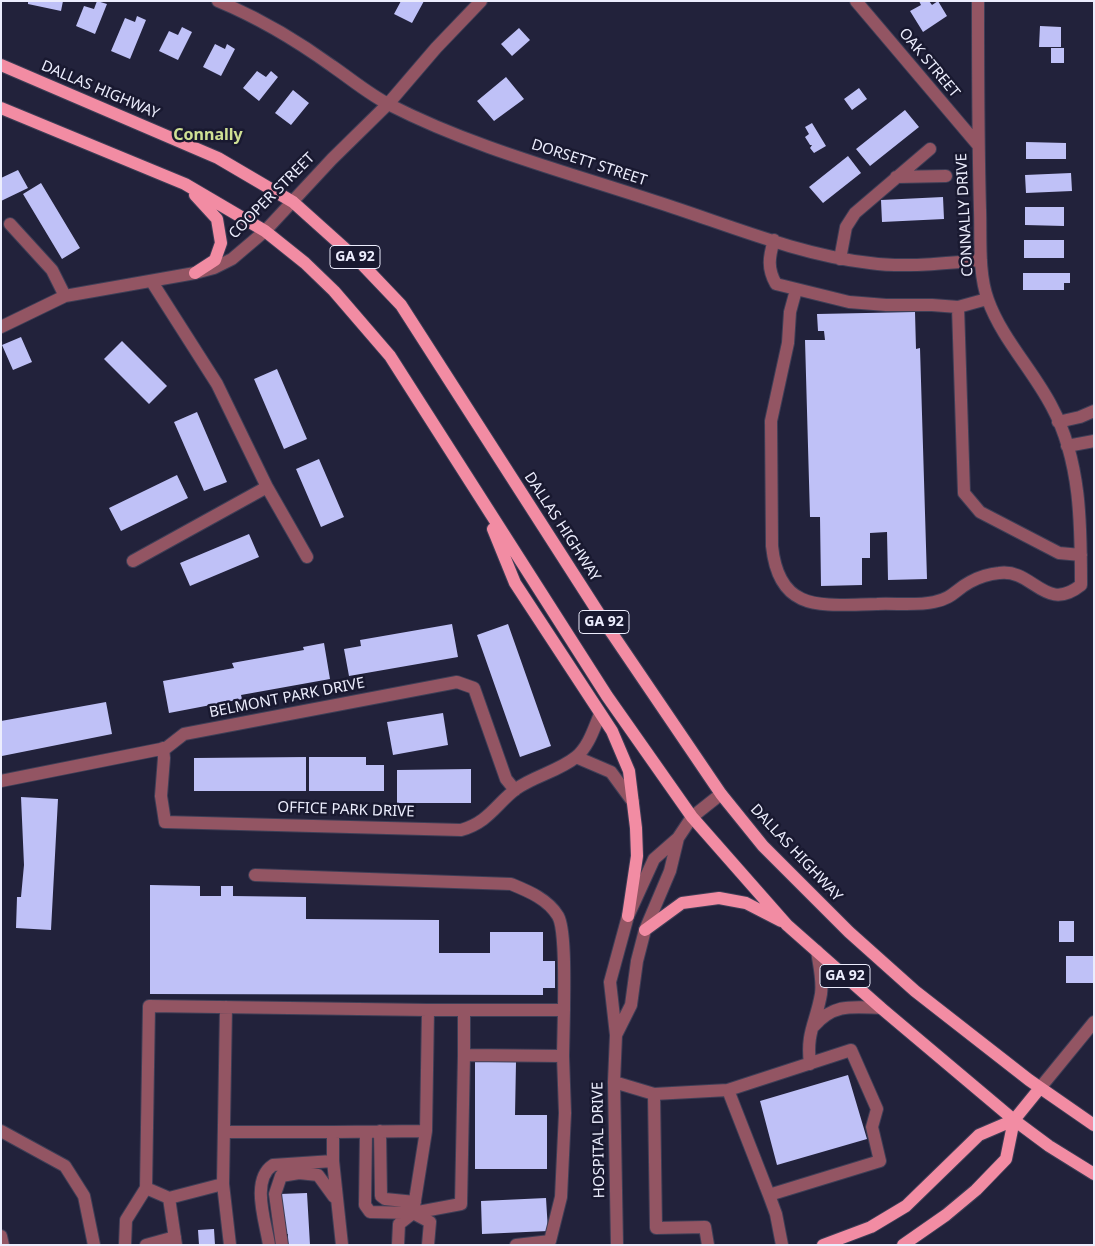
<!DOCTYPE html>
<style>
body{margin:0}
#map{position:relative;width:1095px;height:1246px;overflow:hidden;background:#22223b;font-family:"Noto Sans",sans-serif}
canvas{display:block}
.frame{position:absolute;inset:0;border:2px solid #ecedfd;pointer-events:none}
</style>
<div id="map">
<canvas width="1095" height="1246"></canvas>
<div class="frame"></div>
</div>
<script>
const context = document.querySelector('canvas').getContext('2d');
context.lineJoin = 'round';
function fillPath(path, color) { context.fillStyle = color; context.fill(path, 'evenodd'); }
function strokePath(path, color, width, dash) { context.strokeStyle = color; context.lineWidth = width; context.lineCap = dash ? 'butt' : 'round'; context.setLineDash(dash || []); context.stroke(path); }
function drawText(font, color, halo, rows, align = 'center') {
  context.font = font + ' "Noto Sans",sans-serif'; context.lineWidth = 5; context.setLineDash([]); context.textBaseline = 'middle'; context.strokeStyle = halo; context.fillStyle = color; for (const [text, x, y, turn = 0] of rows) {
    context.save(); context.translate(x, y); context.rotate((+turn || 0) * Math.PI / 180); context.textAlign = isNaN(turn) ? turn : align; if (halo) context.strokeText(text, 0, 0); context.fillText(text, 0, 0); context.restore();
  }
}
fillPath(new Path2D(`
 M 28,1 L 63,1 L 61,11 L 28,4 Z
 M 97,1 L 107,4 L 95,34 L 76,26 L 84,6 L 94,9 Z
 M 401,1 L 424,1 L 412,23 L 394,14 Z
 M 919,1 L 929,1 L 932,5 L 938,1 L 947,16 L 923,32 L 910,11 L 921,5 Z
 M 137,16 L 146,20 L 130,59 L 111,51 L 125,18 L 135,22 Z
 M 1040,26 L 1061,27 L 1061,47 L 1039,47 Z
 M 182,27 L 192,32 L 178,60 L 159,51 L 169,31 L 178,35 Z
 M 519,28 L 530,40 L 512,56 L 501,44 Z
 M 215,44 L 225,49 L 227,44 L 235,49 L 221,76 L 203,67 Z
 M 1051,48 L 1064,48 L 1064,63 L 1051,63 Z
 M 257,71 L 266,77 L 271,71 L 278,77 L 259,101 L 243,88 Z
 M 506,77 L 524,99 L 494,121 L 477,101 Z
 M 859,88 L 867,99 L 852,110 L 844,99 Z
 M 293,90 L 309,103 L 291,125 L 275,113 Z
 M 905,110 L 919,127 L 870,166 L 856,149 Z
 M 812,123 L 826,146 L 814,153 L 810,148 L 812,145 L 810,145 L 805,137 L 809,134 L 805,127 Z
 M 1026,142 L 1066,143 L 1066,159 L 1026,159 Z
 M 848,156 L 861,173 L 823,203 L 809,187 Z
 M 18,170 L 28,188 L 1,201 L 1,178 Z
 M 1071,173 L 1072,191 L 1026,193 L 1025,175 Z
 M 41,183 L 80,248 L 62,259 L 23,194 Z
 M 943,197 L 944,219 L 882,222 L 881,200 Z
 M 1025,207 L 1064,207 L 1064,226 L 1025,225 Z
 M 1024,240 L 1064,240 L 1064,258 L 1024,258 Z
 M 1023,273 L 1070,273 L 1070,283 L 1064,283 L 1064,290 L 1023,290 Z
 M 915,312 L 916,349 L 920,348 L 927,579 L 888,580 L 887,532 L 870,533 L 870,558 L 862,558 L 862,585 L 821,586 L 820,517 L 810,517 L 805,340 L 825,340 L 824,331 L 818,331 L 817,314 Z
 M 21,337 L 32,362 L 13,370 L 2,345 Z
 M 122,341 L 167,386 L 149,404 L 104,359 Z
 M 277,369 L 307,439 L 284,449 L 254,379 Z
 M 197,412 L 227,482 L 204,491 L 174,422 Z
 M 319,459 L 344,517 L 321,527 L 296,469 Z
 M 177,475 L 188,498 L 121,531 L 109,508 Z
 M 249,534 L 259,557 L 190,586 L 180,563 Z
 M 452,624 L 458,657 L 349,676 L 344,649 L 361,646 L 360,640 Z
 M 508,624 L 551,746 L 520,757 L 477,635 Z
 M 324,643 L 330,679 L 241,695 L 242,699 L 169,713 L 163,681 L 234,668 L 232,663 L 304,650 L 303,647 Z
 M 106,702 L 112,734 L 2,756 L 1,721 Z
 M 443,713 L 448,745 L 393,755 L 387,722 Z
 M 306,757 L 306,791 L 194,791 L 194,758 Z
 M 309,757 L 366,757 L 366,765 L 384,765 L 384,791 L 309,791 Z
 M 471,769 L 471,803 L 397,803 L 397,770 Z
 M 21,797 L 58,799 L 51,930 L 16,928 L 17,897 L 21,897 L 24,865 Z
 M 150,885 L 200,886 L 200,896 L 221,896 L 221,886 L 233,886 L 233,896 L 306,897 L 306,919 L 439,920 L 439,953 L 490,953 L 490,932 L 543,932 L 543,961 L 555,961 L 555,988 L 543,988 L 543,995 L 150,994 Z
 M 1059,921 L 1074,921 L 1074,942 L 1059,942 Z
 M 1066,956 L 1094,956 L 1094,983 L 1066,983 Z
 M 475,1061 L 516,1062 L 515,1115 L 547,1115 L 547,1169 L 475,1169 Z
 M 848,1075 L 867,1139 L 777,1165 L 760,1101 Z
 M 307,1193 L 310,1245 L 288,1245 L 288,1234 L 283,1234 L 280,1194 Z
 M 546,1198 L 548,1231 L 482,1234 L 481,1201 Z
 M 214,1229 L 215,1245 L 199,1245 L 198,1230 Z`), '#bfc1f7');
const minor = new Path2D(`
 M 218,1 C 259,18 296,40 332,66 C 351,79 370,95 390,105 C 474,148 567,172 657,202 C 726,224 798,255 870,263 C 906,268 945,263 981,260
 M 856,1 L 978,145
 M 896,177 L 946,176
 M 10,224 L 52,270 L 65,296
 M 774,240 C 769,257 767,268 776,284 L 849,302 L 886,305 L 932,305 L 958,307 L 987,299
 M 840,259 L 846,227 L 855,213 L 930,149
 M 152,282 L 217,384 L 267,487 L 307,557
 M 796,290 L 790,312 L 788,343 L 771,421 L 772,546 C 779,614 823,605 877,604 C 895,603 916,606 934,602 C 953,598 955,590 970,582 C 979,577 988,574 999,573 C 1033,568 1045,614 1081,585 C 1081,525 1081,461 1052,407 C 1033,370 1002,339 988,300 C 978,273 981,238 980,210 C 978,140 978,71 978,1
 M 958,307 L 964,493 L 980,512 L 1059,553 L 1081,555
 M 1,327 L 65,296 L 195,273 L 214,268 L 232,259 L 265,231 L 332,159 L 388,104 L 436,48 L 481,1
 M 1058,422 L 1080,417 L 1094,411
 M 1067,446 L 1094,441
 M 133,561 L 267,487
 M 163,748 L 164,758 L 161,796 L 165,822 L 461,830 C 489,822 496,804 516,789 C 534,776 559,771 576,757 C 589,746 594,728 600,714
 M 576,757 L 611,772 L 633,802
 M 1,781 L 166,748 L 184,734 L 457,682 L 474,688 L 506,779 L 515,790
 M 255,875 L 511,884 C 528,891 548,899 558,916 C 566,930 564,991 564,1010 L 428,1010 L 426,1131 L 413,1213 L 399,1224 L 398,1245
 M 814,1026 C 834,1003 853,1007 881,1008
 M 616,1035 L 631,1005 L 637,961 L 645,930 L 670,871 L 678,838
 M 851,1050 L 877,1109 L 872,1127 L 880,1161 L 769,1195 L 728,1090 Z
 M 464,1055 L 464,1010
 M 810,1064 C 806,1032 816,1023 821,994 C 823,980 819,965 817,951
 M 614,1082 L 654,1094 L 728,1090
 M 1040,1088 L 1094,1022
 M 654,1094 L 656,1228 L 705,1227 L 708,1245
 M 1,1131 L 65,1166 L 84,1196 L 94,1245
 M 380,1131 L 381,1196 L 385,1199 L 415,1202
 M 224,1132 L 333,1132
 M 366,1132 L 365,1205 L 370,1212 L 413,1213 L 461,1204 L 464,1055 L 563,1056 L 564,1010
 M 333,1161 L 333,1132 L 426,1131
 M 223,1184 L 226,1007
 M 146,1188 L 169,1198 L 176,1245
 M 769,1195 L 776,1214 L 782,1245
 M 169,1198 L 223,1184 L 230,1245
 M 413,1213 L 430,1222 L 428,1245
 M 1,1236 L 3,1245
 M 125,1245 L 126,1220 L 146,1188 L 149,1006 L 428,1010
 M 146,1245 L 175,1237
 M 269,1245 C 266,1223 250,1180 273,1165 L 333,1161 L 342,1245
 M 282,1245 L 275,1194 L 281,1176 L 299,1173 L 318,1175 L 334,1197
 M 516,1245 L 550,1241 L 561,1197 L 565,1113 L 563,1056
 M 617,1245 L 614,1082 L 616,1035 L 610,982 L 628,916 L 654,859 L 678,838 L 692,817 L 721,794`);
const major = new Path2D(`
 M 1,65 L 218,158 L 293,202 L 361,263 L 401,305 L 605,623 L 721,794 L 763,846 L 849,932 L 915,991 L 1029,1080 L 1094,1125
 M 1,108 L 185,184 L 265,231 L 305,263 L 334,291 L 390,356 L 607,696 L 692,817 L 787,925 L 881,1008 L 1014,1120 L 1049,1146 L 1094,1174
 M 195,195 L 217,219 L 221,243 L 215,260 L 195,273
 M 493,529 L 515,583 L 612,731 L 629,771 L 636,828 L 637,856 L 628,916
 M 645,930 L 682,903 L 719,898 L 746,903 L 781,921
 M 823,1245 L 871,1227 L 906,1206 L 979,1135 L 1014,1120 L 1040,1088
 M 903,1245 L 946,1215 L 976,1190 L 1006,1159 L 1014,1120`);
strokePath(minor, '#3e3e56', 14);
strokePath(major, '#3e3e56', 14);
strokePath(minor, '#935563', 12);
strokePath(major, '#f28ca3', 12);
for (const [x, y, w] of [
 [355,257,50],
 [604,622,50],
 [845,976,50]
]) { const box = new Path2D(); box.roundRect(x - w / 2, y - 11.5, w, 23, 4); context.fillStyle = '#191930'; context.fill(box); strokePath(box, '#ecedfd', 1); }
drawText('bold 14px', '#ecedfd', null, [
 ["GA 92",355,257],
 ["GA 92",604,622],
 ["GA 92",845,976]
]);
drawText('15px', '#ecedfd', '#191930', [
 ["OAK STREET",929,63,50],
 ["DALLAS HIGHWAY",100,90,23],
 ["DORSETT STREET",589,163,18],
 ["COOPER STREET",272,196,-45],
 ["CONNALLY DRIVE",965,215,-93],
 ["DALLAS HIGHWAY",562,527,57],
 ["BELMONT PARK DRIVE",287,698,-11],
 ["OFFICE PARK DRIVE",346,810,2],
 ["DALLAS HIGHWAY",796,853,47],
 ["HOSPITAL DRIVE",599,1140,-91]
]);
drawText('bold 16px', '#d0e194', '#191930', [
 ["Connally",208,135]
]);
</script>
